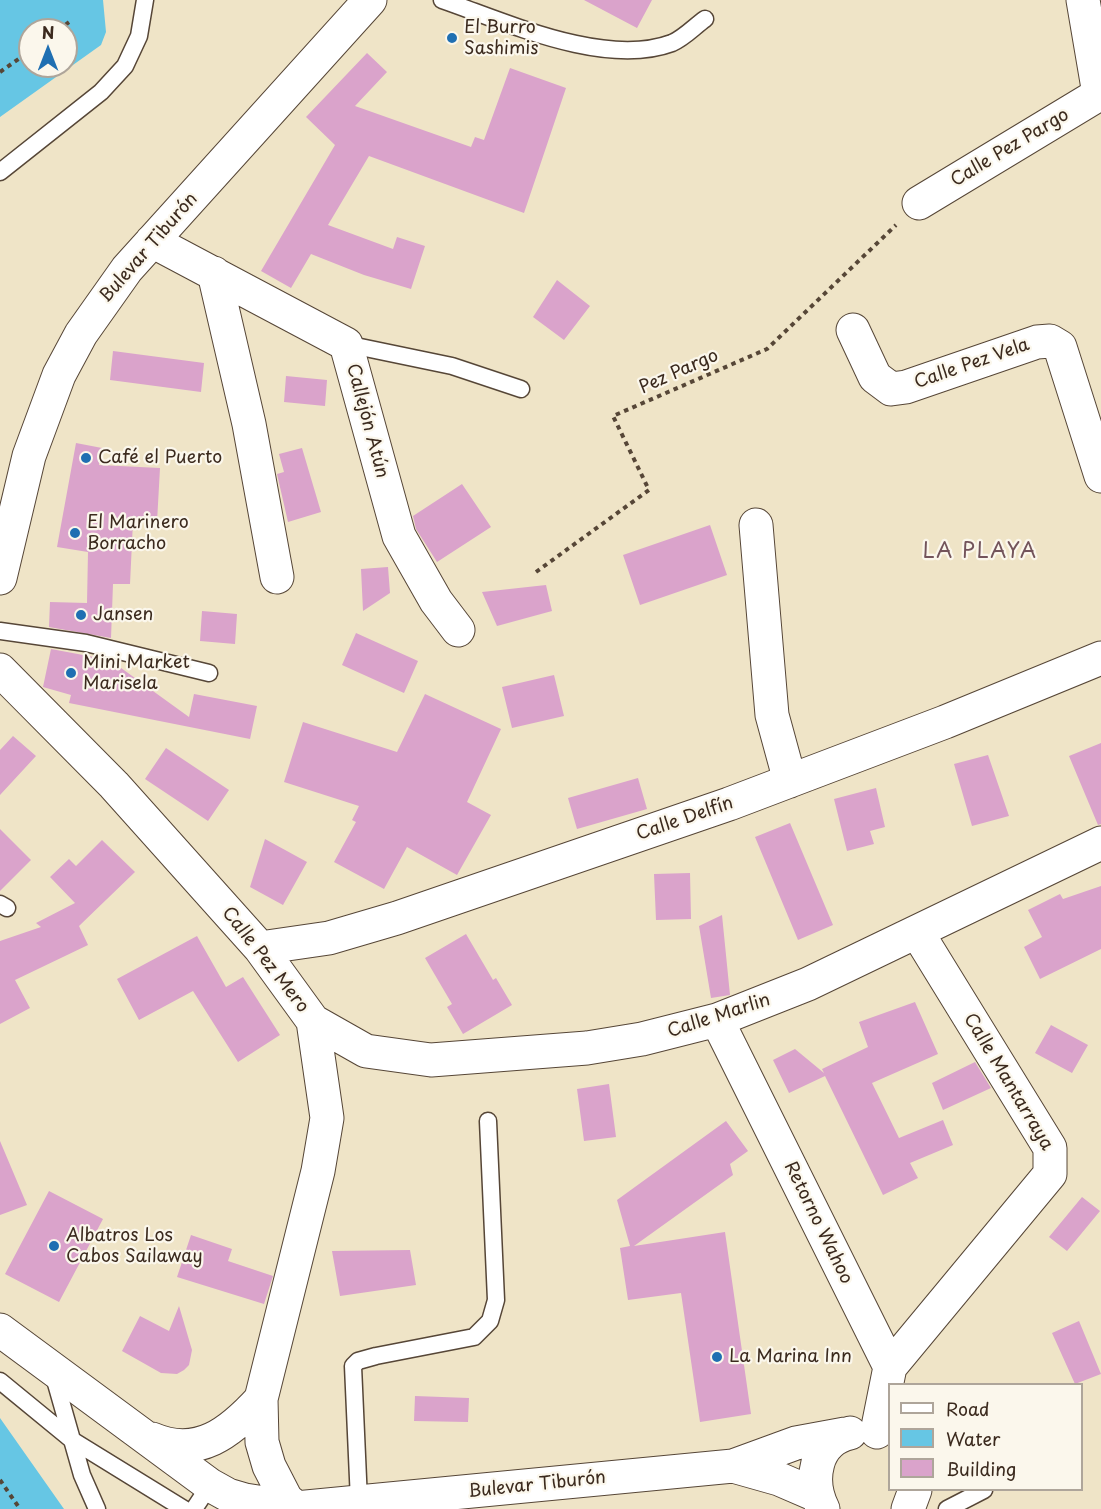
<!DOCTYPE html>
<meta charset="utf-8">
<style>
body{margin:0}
#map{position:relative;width:1101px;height:1509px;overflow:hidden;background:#efe4c7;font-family:"Playpen Sans",sans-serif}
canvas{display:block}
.legend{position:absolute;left:888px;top:1383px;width:195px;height:108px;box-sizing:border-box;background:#fbf7ec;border:2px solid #aea59a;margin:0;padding:8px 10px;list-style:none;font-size:18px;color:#3b2a1e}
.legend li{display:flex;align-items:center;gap:12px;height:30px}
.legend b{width:30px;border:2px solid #aea59a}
.north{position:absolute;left:18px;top:18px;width:60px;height:60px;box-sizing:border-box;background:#fbf7ec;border:2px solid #aea59a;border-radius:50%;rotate:0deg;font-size:16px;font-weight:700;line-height:24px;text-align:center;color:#3b2a1e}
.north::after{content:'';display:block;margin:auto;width:21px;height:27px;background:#1f6fb2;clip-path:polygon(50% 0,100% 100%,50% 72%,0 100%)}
</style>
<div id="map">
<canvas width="1101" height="1509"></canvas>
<ul class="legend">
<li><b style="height:8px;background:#fff"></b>Road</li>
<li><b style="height:16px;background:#66c6e4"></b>Water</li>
<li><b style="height:16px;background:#daa3cb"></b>Building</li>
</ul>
<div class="north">N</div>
</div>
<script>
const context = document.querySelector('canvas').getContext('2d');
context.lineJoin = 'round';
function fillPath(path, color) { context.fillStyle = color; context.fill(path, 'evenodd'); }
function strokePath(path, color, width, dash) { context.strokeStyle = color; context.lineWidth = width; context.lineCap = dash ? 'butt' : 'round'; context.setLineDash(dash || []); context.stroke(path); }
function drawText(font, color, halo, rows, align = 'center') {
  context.font = font + ' "Playpen Sans",sans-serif'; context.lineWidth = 4.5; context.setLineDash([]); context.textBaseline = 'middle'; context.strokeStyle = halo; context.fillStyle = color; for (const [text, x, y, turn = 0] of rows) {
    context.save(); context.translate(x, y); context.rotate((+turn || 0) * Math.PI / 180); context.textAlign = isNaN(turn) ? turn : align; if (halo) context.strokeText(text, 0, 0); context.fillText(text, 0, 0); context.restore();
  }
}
fillPath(new Path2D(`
 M 0,0 L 103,0 L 106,32 L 101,45 L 0,117 ZM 30,30 L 66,30 L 66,66 L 30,66 Z
 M 0,1418 L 64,1509 L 0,1509 Z`), '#66c6e4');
fillPath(new Path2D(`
 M 584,0 L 652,0 L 637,28 Z
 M 367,53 L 387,72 L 355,106 L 471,147 L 475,137 L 484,140 L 510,68 L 566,88 L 524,213 L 369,156 L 328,225 L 393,249 L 397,237 L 425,246 L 411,289 L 364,275 L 311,254 L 291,288 L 261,271 L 335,145 L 306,117 Z
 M 557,280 L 590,306 L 564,340 L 533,317 Z
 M 113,351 L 204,363 L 201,392 L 110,380 Z
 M 286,376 L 327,380 L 325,406 L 284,402 Z
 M 76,443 L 102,448 L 99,465 L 160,468 L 157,522 L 133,521 L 130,584 L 113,584 L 111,638 L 49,627 L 50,602 L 87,603 L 88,552 L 57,547 Z
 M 302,448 L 321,512 L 288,522 L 277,474 L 284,472 L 279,454 Z
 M 462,484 L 491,527 L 437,562 L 416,529 L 413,516 Z
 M 710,525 L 727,575 L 640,605 L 623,555 Z
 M 388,567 L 390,593 L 363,611 L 361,569 Z
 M 546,585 L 552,611 L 497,626 L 482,592 Z
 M 202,611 L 237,614 L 235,644 L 200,641 Z
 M 356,633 L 418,661 L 404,693 L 342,665 Z
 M 51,649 L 110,660 L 189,717 L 194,694 L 257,706 L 250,739 L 69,703 L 71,695 L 43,687 Z
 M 554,675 L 564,716 L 512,728 L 502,687 Z
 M 425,694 L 501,729 L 467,802 L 491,815 L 457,875 L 407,847 L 384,889 L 334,862 L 356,822 L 352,820 L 359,806 L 284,782 L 303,722 L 397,752 Z
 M 13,736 L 36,756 L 0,795 L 0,750 Z
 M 1101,743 L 1101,824 L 1098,825 L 1069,756 Z
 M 166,748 L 229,790 L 208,821 L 145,779 Z
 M 988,755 L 1009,816 L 972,826 L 954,764 Z
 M 638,778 L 647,809 L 577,829 L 568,798 Z
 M 876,788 L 885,827 L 870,831 L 874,844 L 847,851 L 834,799 Z
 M 790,823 L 833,925 L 798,940 L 755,837 Z
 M 0,829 L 31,860 L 0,891 Z
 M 265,839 L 307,862 L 283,905 L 250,887 Z
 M 102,840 L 135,872 L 79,926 L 88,945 L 15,980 L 30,1008 L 0,1024 L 0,941 L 41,927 L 36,923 L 75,903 L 50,877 L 69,859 L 76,866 Z
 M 690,873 L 691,919 L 656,920 L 654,874 Z
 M 1101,886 L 1101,949 L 1040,979 L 1024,947 L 1042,937 L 1028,910 L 1060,894 L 1063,899 Z
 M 722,915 L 730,995 L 711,998 L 699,926 Z
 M 466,934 L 493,980 L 496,978 L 512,1005 L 463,1034 L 447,1007 L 452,1004 L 425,958 Z
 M 197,936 L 226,987 L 243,977 L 280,1035 L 238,1062 L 193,991 L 139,1020 L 117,979 Z
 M 915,1002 L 938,1054 L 872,1083 L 899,1138 L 943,1120 L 953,1145 L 910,1163 L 918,1178 L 883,1195 L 825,1076 L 789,1093 L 773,1060 L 795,1049 L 824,1073 L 822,1069 L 868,1047 L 859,1022 Z
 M 1051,1025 L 1088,1045 L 1072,1073 L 1035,1053 Z
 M 975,1062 L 991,1088 L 943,1110 L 932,1083 Z
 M 609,1084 L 616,1137 L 584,1141 L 577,1089 Z
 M 726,1121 L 748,1151 L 730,1164 L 733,1175 L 634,1246 L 725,1232 L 751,1414 L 700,1422 L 681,1293 L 628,1300 L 620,1248 L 630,1246 L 617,1200 Z
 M 0,1141 L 27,1205 L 0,1215 Z
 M 49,1191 L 103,1219 L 59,1302 L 5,1274 Z
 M 1082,1197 L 1100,1211 L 1067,1251 L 1049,1237 Z
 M 191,1235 L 232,1249 L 228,1261 L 273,1276 L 264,1304 L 177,1277 Z
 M 410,1250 L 416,1285 L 340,1296 L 332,1251 Z
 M 179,1306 L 192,1350 L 189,1365 L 184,1370 L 177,1374 L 161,1373 L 122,1351 L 140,1316 L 169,1331 Z
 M 1079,1321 L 1101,1374 L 1075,1384 L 1052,1333 Z
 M 415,1396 L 469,1398 L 468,1422 L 414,1421 Z`), '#daa3cb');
const service = new Path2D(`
 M 442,0 C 506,22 605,68 672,43 C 684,38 695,26 705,19
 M 0,172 L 101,92 L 125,66 L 139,36 L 145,0
 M 346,344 L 452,366 L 521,389
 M 0,631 L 86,643 L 209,673
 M 0,904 L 7,908
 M 53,1373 L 82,1475 L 97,1509
 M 0,1381 L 72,1440 L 184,1509
 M 359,1501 L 353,1366 L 358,1361 L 376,1356 L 474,1337 L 490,1321 L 496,1300 L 488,1121
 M 194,1509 L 210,1485
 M 947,1509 L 984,1490`);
const minor = new Path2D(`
 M 1083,0 L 1099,94
 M 919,203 L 1101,93
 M 152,241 L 346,344 L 399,536 L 436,601 L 458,630
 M 214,273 L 249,424 L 277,577
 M 853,330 L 875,377 L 891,389 L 906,387 L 1037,342 L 1050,341 L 1060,347 L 1101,476
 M 756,525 L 772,715 L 790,781
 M 0,578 L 29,456 L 59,375 L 81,334 L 127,269 L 370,0
 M 0,670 L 114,785 L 260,948 L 313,1021 L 327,1118 L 318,1171 L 261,1399 L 262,1442 L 269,1466 L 286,1499 L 296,1508
 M 260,948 L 329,938 L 397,918 L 729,804 L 945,722 L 1101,658
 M 717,1020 L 890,1367 L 877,1432
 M 313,1021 L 366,1051 L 431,1060 L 587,1048 L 642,1039 L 717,1020 L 808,984 L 1101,843
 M 0,1330 L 210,1485 L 228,1495 L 245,1500 L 296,1508 L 733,1466 L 796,1443 L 845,1434
 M 890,1367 L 1050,1174 L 1050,1148 L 917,932
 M 152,1439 C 198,1459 231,1432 261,1399
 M 733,1466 L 779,1479 L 816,1495
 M 823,1509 C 809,1481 814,1441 850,1433
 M 908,1509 L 915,1490`);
strokePath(service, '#564637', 19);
strokePath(minor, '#564637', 35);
strokePath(new Path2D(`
 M 58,30 L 72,20
 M 0,72 L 30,51
 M 536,572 L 649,490 L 613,416 L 767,349 L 896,225
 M 0,1480 L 20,1509`), '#564637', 4, [4.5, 4.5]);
strokePath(service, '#fff', 16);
strokePath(minor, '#fff', 33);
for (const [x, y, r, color] of [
 [452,38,6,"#1f6fb2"],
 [86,458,6,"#1f6fb2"],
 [75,533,6,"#1f6fb2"],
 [81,615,6,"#1f6fb2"],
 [71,673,6,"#1f6fb2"],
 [54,1246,6,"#1f6fb2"],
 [717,1357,6,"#1f6fb2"]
]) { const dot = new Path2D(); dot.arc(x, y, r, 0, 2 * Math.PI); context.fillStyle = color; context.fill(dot); strokePath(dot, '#fbf7ec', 2); }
drawText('18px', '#3b2a1e', '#fbf7ec', [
 ["El Burro",464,28],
 ["Sashimis",464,49],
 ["Café el Puerto",98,458],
 ["El Marinero",87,523],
 ["Borracho",87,544],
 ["Jansen",93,615],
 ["Mini Market",83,663],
 ["Marisela",83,684],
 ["Albatros Los",66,1236],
 ["Cabos Sailaway",66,1257],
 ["La Marina Inn",729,1357]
], 'left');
drawText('18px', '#3b2a1e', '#fbf7ec', [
 ["Calle Pez Pargo",1010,148,-31],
 ["Bulevar Tiburón",149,248,-49],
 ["Calle Pez Vela",972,364,-19],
 ["Pez Pargo",679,372,-24],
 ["Callejón Atún",367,421,75],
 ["Calle Delfín",685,819,-19],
 ["Calle Pez Mero",265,960,52],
 ["Calle Marlin",719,1016,-18],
 ["Calle Mantarraya",1008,1082,59],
 ["Retorno Wahoo",818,1223,64],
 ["Bulevar Tiburón",537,1485,-6]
]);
context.letterSpacing = '1.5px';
drawText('21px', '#73545b', '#fbf7ec', [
 ["LA PLAYA",980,552]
]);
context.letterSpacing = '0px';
</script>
